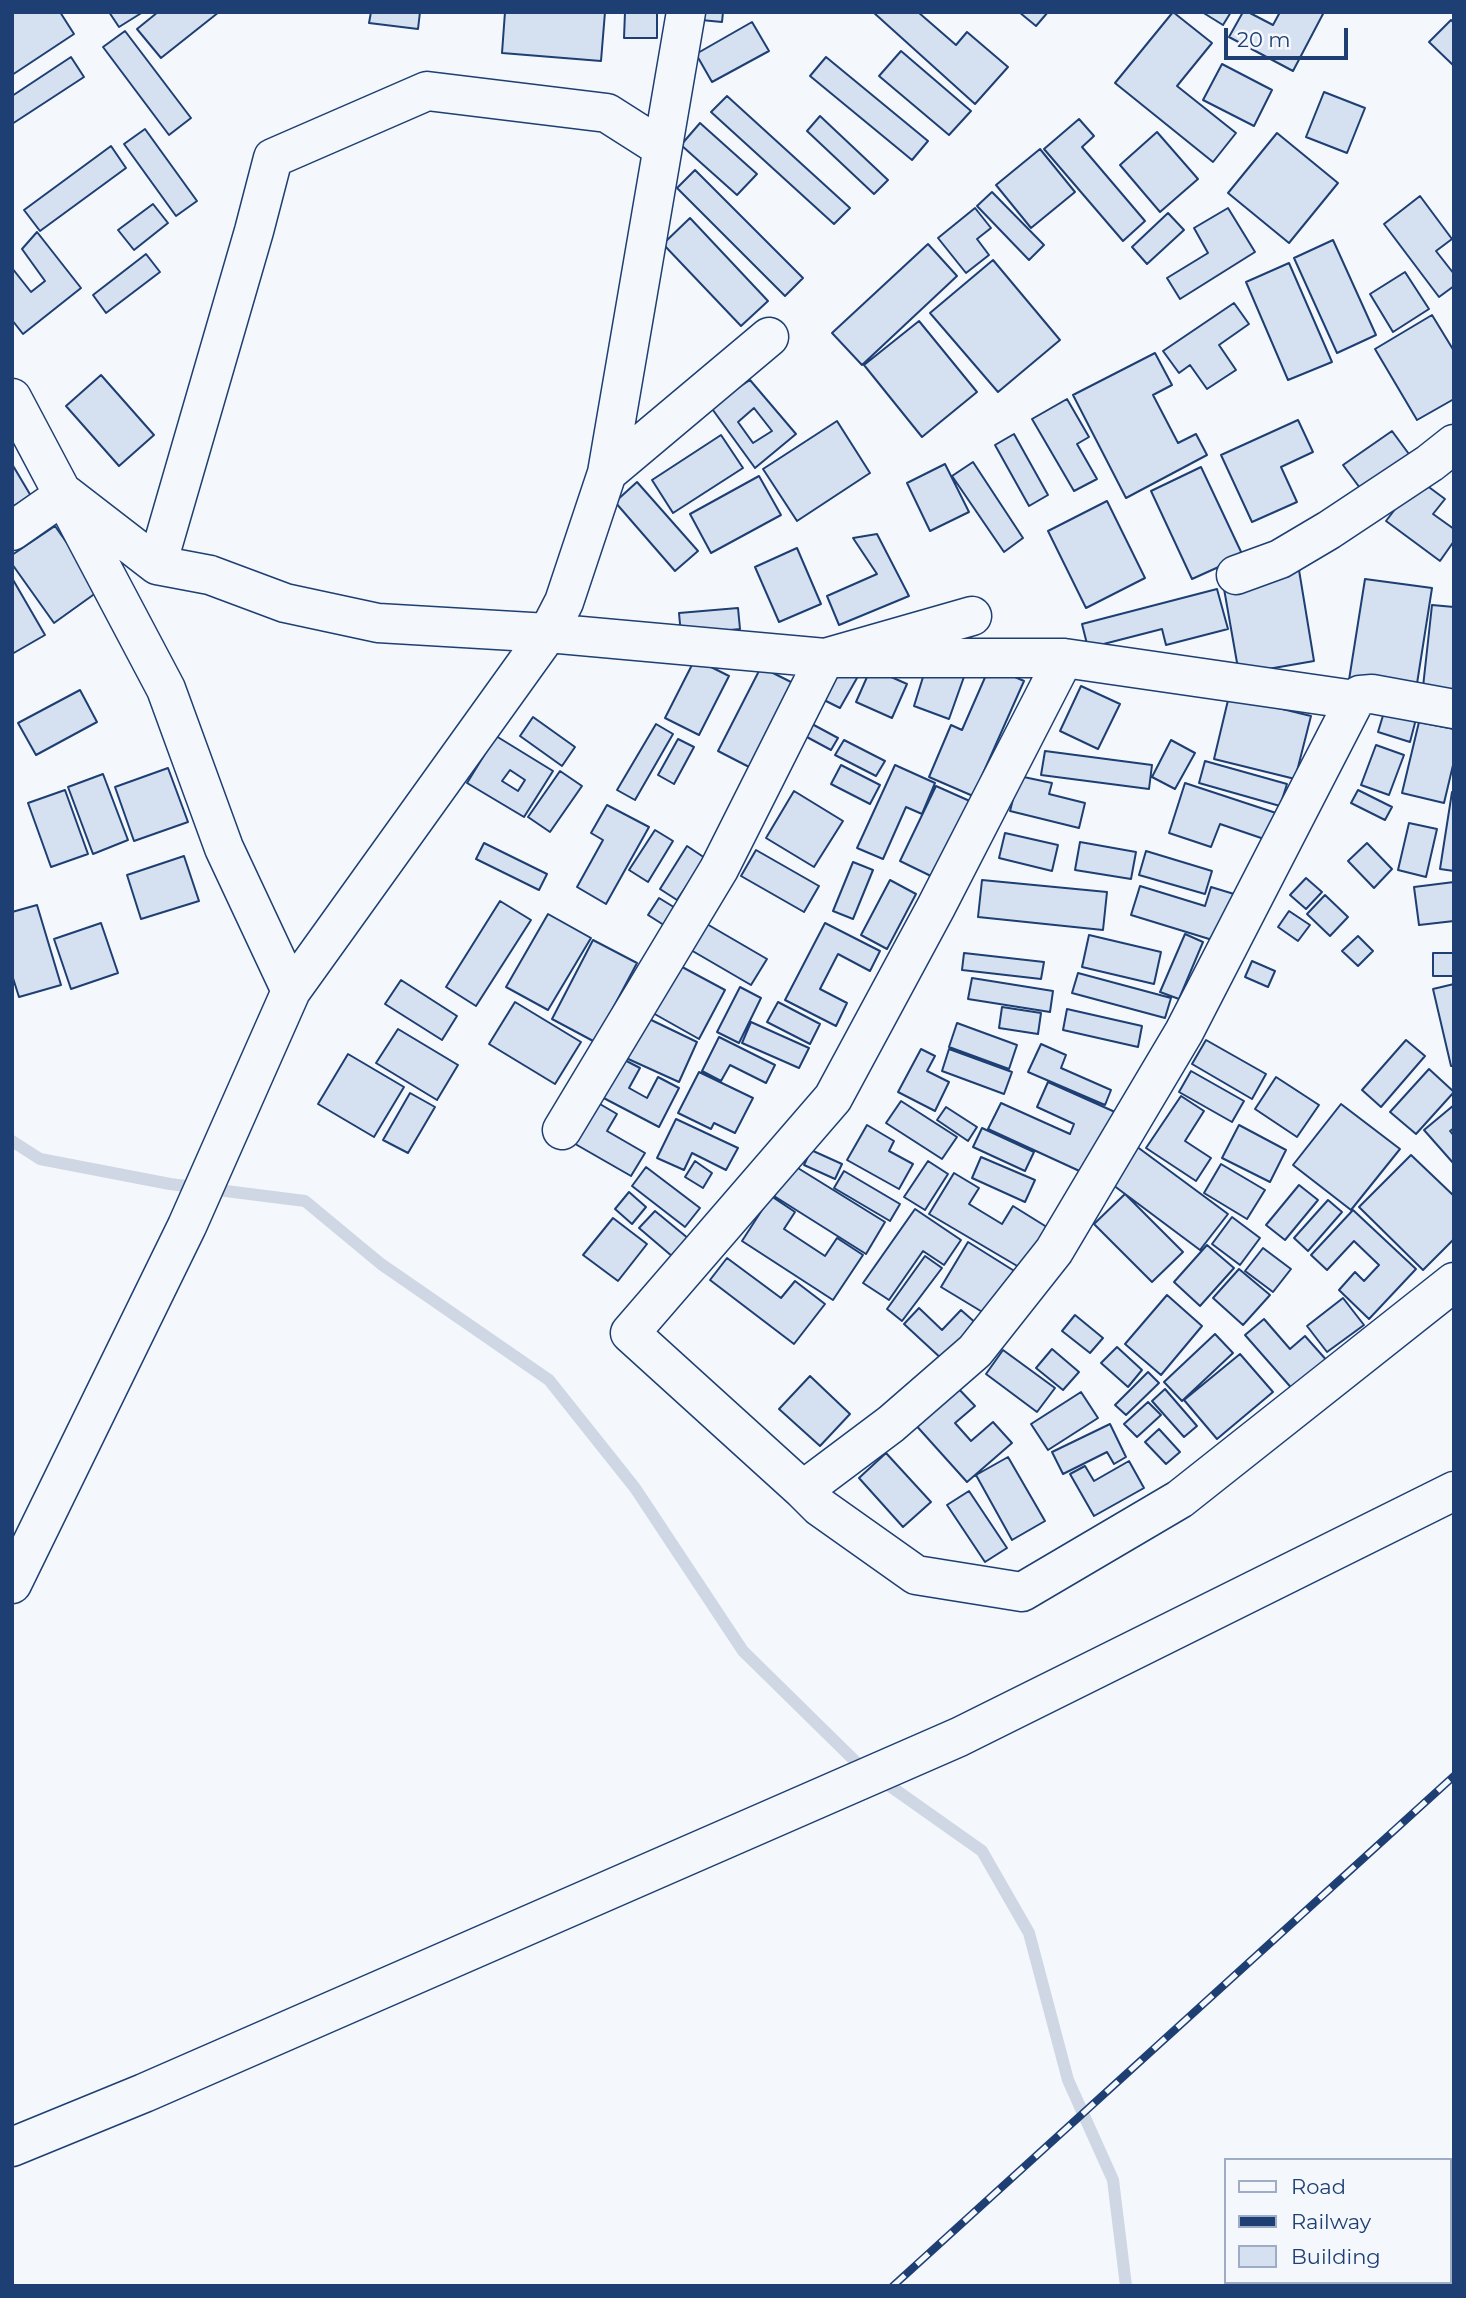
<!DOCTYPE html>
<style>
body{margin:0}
#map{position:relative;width:1466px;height:2298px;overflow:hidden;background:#f4f7fb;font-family:Montserrat,sans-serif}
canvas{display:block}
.frame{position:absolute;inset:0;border:14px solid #1d3f73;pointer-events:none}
.legend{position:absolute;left:1224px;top:2158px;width:228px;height:126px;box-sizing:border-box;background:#f4f7fb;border:2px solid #9eadc5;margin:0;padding:9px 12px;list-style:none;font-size:21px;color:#1d3f73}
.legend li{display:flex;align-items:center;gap:14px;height:35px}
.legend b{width:35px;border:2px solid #9eadc5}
.scale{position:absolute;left:1224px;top:28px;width:124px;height:32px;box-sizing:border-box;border:4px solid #1d3f73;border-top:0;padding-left:9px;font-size:21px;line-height:24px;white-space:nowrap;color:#1d3f73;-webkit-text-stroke:5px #f4f7fb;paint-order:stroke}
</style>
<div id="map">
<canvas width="1466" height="2298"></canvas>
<div class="frame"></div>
<ul class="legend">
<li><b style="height:9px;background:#f4f7fb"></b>Road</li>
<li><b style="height:9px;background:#1d3f73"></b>Railway</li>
<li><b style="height:19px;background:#d5e0f0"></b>Building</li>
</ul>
<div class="scale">20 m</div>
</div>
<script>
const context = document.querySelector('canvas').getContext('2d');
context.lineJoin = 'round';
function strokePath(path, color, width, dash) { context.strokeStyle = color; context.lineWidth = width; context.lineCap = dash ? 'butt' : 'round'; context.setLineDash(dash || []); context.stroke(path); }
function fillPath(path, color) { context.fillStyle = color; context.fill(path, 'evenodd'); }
strokePath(new Path2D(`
 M 12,1141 L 40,1159 L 170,1184 L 305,1201 L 381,1264 L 549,1380 L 635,1488 L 743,1651 L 856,1762 L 982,1851 L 1029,1933 L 1068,2080 L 1113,2180 L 1126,2286`), '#cfd7e4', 12);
const building = new Path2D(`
 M 12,12 L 60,12 L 74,34 L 12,75 Z
 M 109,12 L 143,12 L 119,27 Z
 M 158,12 L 219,12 L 161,58 L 137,29 Z
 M 371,12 L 420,12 L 418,29 L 369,23 Z
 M 505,12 L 605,12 L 601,61 L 502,53 Z
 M 625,12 L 657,12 L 657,38 L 624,38 Z
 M 702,12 L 723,12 L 722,22 L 701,20 Z
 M 873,12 L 918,12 L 956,45 L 967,32 L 1008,67 L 975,104 Z
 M 1019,12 L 1048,12 L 1036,26 Z
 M 1173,12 L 1212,43 L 1177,86 L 1236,133 L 1213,162 L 1115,83 Z
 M 1202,12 L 1231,12 L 1223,25 Z
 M 1243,12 L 1248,12 L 1273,25 L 1280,12 L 1324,12 L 1293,71 L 1229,37 Z
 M 1451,20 L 1454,23 L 1454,66 L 1429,42 Z
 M 752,22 L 769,51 L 712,82 L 696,54 Z
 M 125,31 L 191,118 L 169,135 L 103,47 Z
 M 901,51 L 971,111 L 949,135 L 879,76 Z
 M 71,57 L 84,77 L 12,124 L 12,96 Z
 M 826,57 L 928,141 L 912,160 L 810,76 Z
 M 1222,64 L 1272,90 L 1254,126 L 1203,100 Z
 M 1324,92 L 1365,108 L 1347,153 L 1306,137 Z
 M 727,96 L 850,208 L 834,224 L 711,112 Z
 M 820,116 L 888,180 L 874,194 L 807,131 Z
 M 1079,119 L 1094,136 L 1082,147 L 1145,221 L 1123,241 L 1044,149 Z
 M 700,123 L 757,174 L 737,195 L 681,145 Z
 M 145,129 L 197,201 L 176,216 L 124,144 Z
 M 1157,132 L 1198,179 L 1160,212 L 1120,165 Z
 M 1277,133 L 1338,183 L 1289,243 L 1228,193 Z
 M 111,146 L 126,168 L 40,231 L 24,210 Z
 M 1040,149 L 1075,192 L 1031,228 L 996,185 Z
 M 695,170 L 803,278 L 785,296 L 677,188 Z
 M 992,192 L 1044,245 L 1029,260 L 977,206 Z
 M 1420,196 L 1452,239 L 1436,251 L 1454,274 L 1454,286 L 1439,297 L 1384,224 Z
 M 153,204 L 168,223 L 134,250 L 118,230 Z
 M 975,208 L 991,228 L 977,239 L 989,255 L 966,273 L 938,238 Z
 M 1228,208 L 1255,252 L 1180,299 L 1167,278 L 1208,253 L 1194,228 Z
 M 1168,213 L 1184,230 L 1147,264 L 1132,247 Z
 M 690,218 L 768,301 L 741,326 L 663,244 Z
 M 37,232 L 81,288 L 23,334 L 12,320 L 12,268 L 31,292 L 45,281 L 22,249 Z
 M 1333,240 L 1376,335 L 1337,353 L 1294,258 Z
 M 928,244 L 957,276 L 862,365 L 832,333 Z
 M 146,254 L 160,272 L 106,313 L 93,295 Z
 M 993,260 L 1060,340 L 998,392 L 930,313 Z
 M 1289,263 L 1332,362 L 1288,380 L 1246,282 Z
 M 1405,272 L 1429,309 L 1393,332 L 1370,294 Z
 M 1234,303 L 1249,324 L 1219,345 L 1236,370 L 1207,389 L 1190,365 L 1179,373 L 1163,351 Z
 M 1432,315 L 1454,351 L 1454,399 L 1417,420 L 1375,349 Z
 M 919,321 L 977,392 L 922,437 L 864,365 Z
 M 1155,353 L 1172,385 L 1153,395 L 1178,443 L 1196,434 L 1207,455 L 1126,498 L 1073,395 Z
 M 101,375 L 154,435 L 119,466 L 66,406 Z
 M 750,380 L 796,434 L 755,468 L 710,406 ZM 754,408 L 772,431 L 753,443 L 738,422 Z
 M 1067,399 L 1089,437 L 1077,444 L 1097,479 L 1074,491 L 1032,419 Z
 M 1298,420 L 1313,452 L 1281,467 L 1297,502 L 1252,522 L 1221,455 Z
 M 837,421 L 870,473 L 797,521 L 763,469 Z
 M 1392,431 L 1417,465 L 1368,499 L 1343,465 Z
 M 1014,434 L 1048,495 L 1029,506 L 995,445 Z
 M 721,435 L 743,468 L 673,513 L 652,480 Z
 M 973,462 L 1023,538 L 1004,552 L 952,476 Z
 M 12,464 L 31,496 L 12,507 Z
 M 945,464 L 969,512 L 930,531 L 907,483 Z
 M 1201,467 L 1243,556 L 1192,579 L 1151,491 Z
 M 759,476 L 781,515 L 711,553 L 690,514 Z
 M 1418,479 L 1445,499 L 1433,514 L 1454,529 L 1454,541 L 1440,561 L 1386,521 Z
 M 637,482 L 698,551 L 675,571 L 615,502 Z
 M 1107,501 L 1145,578 L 1086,608 L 1048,531 Z
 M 55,526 L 100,590 L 54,623 L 12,564 L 12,555 Z
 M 877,534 L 909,596 L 839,625 L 827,596 L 877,574 L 853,538 Z
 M 797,548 L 821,604 L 779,622 L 755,567 Z
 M 1299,570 L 1314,661 L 1239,674 L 1223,583 Z
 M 12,578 L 45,635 L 12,654 Z
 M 1365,579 L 1432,588 L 1416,690 L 1349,680 Z
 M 1217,589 L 1228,629 L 1166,645 L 1162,629 L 1088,648 L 1082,624 Z
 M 1432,605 L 1454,607 L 1454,699 L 1422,696 Z
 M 738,608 L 740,629 L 681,635 L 679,613 Z
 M 695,659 L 729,676 L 699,735 L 665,718 Z
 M 928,661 L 965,674 L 949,719 L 914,706 Z
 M 833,664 L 857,678 L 840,708 L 816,696 Z
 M 990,666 L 1024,681 L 973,796 L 929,777 L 951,725 L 962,730 Z
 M 761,667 L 797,685 L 753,769 L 718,751 Z
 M 871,668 L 907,684 L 892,718 L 856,702 Z
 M 1081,686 L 1120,704 L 1098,749 L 1060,731 Z
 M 80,690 L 97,722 L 36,755 L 18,723 Z
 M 1229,696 L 1311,716 L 1295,779 L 1214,759 Z
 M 1385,709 L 1416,719 L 1410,742 L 1378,732 Z
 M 533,717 L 575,747 L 562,766 L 520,736 Z
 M 1419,722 L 1454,729 L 1454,761 L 1444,803 L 1402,793 Z
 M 656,724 L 673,734 L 635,800 L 617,790 Z
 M 812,724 L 838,738 L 831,750 L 805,736 Z
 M 496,736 L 553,771 L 524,817 L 467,783 ZM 510,770 L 525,780 L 518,791 L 502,781 Z
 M 678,739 L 694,747 L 674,784 L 658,775 Z
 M 844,740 L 885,761 L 876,776 L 835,755 Z
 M 1171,740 L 1195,753 L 1175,789 L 1152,777 Z
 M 1376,745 L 1404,755 L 1389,795 L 1361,785 Z
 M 1045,751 L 1152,765 L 1149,789 L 1041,775 Z
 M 1205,761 L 1287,784 L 1280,806 L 1199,783 Z
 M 841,765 L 880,785 L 870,804 L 831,784 Z
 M 895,765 L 935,783 L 922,814 L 906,807 L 883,859 L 857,848 Z
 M 168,768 L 188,822 L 134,841 L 115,787 Z
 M 560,771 L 582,786 L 550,832 L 528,817 Z
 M 103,774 L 128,840 L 93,854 L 68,787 Z
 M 1019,776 L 1052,783 L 1049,794 L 1085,803 L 1079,828 L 1010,811 Z
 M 1185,783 L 1276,813 L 1267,840 L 1220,824 L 1211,847 L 1169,833 Z
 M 936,786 L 972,802 L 935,878 L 900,861 Z
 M 65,790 L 88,854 L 51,867 L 28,803 Z
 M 1358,790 L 1392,807 L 1385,820 L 1351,803 Z
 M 794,791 L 843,821 L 814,867 L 766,838 Z
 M 1452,792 L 1454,792 L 1454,871 L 1440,869 Z
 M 607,805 L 649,827 L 606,904 L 577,887 L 603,840 L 591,833 Z
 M 1409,823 L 1437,829 L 1426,877 L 1398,870 Z
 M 655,830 L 673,841 L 648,882 L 629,870 Z
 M 1005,833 L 1058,845 L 1052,871 L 999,858 Z
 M 1080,842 L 1136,852 L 1131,879 L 1075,870 Z
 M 484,843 L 547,874 L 539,890 L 476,859 Z
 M 1367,843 L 1392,869 L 1374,888 L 1348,861 Z
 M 687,846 L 705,858 L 677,900 L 660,889 Z
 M 756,850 L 819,886 L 804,912 L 741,876 Z
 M 1146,851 L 1212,871 L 1205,894 L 1139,875 Z
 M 184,856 L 199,901 L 141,919 L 127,875 Z
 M 853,862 L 873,870 L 853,919 L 833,911 Z
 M 1306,878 L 1322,892 L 1306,909 L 1290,895 Z
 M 890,880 L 916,894 L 887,949 L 861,935 Z
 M 982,880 L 1107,892 L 1103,930 L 978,917 Z
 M 1454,882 L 1454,921 L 1419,925 L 1414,887 Z
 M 1140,886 L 1205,906 L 1211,887 L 1234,894 L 1219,942 L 1131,915 Z
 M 1325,895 L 1348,917 L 1330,936 L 1307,914 Z
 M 659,898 L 677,909 L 667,927 L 648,915 Z
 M 500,901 L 531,920 L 476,1006 L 446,987 Z
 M 37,905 L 61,985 L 19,997 L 12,975 L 12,912 Z
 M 1289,911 L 1310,925 L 1298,941 L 1278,927 Z
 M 548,914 L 591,938 L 548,1010 L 506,987 Z
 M 700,920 L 767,959 L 751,985 L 684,946 Z
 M 101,923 L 118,973 L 71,989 L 54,939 Z
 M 825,923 L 880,951 L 870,971 L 838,954 L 820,989 L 847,1003 L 836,1026 L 785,1000 Z
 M 1185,934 L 1203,942 L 1179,999 L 1160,992 Z
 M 1089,935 L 1161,952 L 1154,984 L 1082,967 Z
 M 1358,936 L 1373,951 L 1358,966 L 1342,951 Z
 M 593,940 L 637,963 L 595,1042 L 552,1019 Z
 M 964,953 L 1044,962 L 1041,979 L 962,970 Z
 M 1433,953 L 1454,953 L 1454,976 L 1433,976 Z
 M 671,961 L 725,990 L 699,1039 L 644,1008 Z
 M 1252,961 L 1275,971 L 1268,987 L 1245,977 Z
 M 1078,973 L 1171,998 L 1165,1018 L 1072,993 Z
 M 972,978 L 1053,991 L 1050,1012 L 968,999 Z
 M 401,980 L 457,1016 L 442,1040 L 385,1004 Z
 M 1454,984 L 1454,1066 L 1451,1066 L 1433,989 Z
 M 740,987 L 761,998 L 739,1043 L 717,1032 Z
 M 515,1002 L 581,1042 L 555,1084 L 489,1044 Z
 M 778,1002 L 820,1024 L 810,1044 L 767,1022 Z
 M 1002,1007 L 1041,1013 L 1038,1034 L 999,1028 Z
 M 1067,1009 L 1142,1026 L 1138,1047 L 1063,1030 Z
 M 645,1017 L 697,1042 L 679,1082 L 626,1058 Z
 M 751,1022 L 809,1048 L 799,1068 L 742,1043 Z
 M 957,1023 L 1017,1045 L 1009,1069 L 949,1047 Z
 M 398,1029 L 458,1065 L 437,1100 L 376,1063 Z
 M 719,1037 L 775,1065 L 766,1083 L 730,1065 L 721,1081 L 702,1071 Z
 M 1206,1040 L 1266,1074 L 1252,1099 L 1192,1064 Z
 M 1406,1040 L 1425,1056 L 1381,1107 L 1362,1090 Z
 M 1041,1044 L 1066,1055 L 1061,1068 L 1111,1090 L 1105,1105 L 1028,1072 Z
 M 921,1049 L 935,1056 L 927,1071 L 949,1082 L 935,1111 L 898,1092 Z
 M 949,1049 L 1012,1072 L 1004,1094 L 942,1071 Z
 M 348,1054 L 404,1087 L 374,1137 L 318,1104 Z
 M 617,1056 L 640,1068 L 629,1088 L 647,1098 L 658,1077 L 679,1088 L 659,1127 L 596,1094 Z
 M 1429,1069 L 1454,1092 L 1416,1134 L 1390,1112 Z
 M 1191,1071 L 1244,1101 L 1232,1122 L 1179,1092 Z
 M 699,1072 L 753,1098 L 735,1133 L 714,1123 L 711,1129 L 678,1113 Z
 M 1276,1077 L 1319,1105 L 1297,1137 L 1255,1109 Z
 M 1048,1082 L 1115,1112 L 1086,1174 L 988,1129 L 1001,1103 L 1070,1134 L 1074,1124 L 1037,1107 Z
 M 410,1093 L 435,1107 L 408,1153 L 383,1140 Z
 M 1181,1096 L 1204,1111 L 1185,1141 L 1211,1158 L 1196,1181 L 1146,1148 Z
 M 593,1100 L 617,1114 L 607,1131 L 645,1153 L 631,1176 L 570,1141 Z
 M 901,1101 L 957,1137 L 942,1159 L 886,1123 Z
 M 1341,1104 L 1400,1149 L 1351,1210 L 1293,1165 Z
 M 1454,1105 L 1454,1128 L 1450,1131 L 1454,1136 L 1454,1164 L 1424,1130 Z
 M 946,1107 L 977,1127 L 968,1141 L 937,1120 Z
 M 676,1119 L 738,1148 L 726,1170 L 692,1153 L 684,1170 L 657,1158 Z
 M 867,1125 L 894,1141 L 889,1151 L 913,1164 L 899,1189 L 847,1160 Z
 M 1239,1125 L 1286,1150 L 1270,1182 L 1222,1158 Z
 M 982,1128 L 1034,1152 L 1025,1171 L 973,1147 Z
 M 1136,1146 L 1228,1214 L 1200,1250 L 1109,1182 Z
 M 811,1150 L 842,1164 L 835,1179 L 804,1165 Z
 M 1411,1155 L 1454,1196 L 1454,1239 L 1423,1270 L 1359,1207 Z
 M 981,1157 L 1035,1180 L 1025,1202 L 972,1178 Z
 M 695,1161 L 712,1173 L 703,1188 L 685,1177 Z
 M 928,1161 L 948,1174 L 925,1210 L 904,1197 Z
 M 1221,1164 L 1265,1190 L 1247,1219 L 1204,1193 Z
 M 793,1165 L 885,1222 L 866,1254 L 774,1196 Z
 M 646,1167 L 700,1208 L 685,1227 L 632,1186 Z
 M 844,1171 L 900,1204 L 890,1221 L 834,1188 Z
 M 954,1173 L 979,1188 L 969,1204 L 1002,1224 L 1013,1206 L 1050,1229 L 1024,1270 L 929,1214 Z
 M 1299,1185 L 1318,1200 L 1285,1240 L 1266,1225 Z
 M 629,1192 L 646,1207 L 632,1224 L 615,1209 Z
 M 1125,1194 L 1183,1252 L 1152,1282 L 1094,1224 Z
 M 771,1196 L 795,1212 L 784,1229 L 825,1256 L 837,1238 L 863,1255 L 833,1300 L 742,1241 Z
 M 1328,1200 L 1342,1212 L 1308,1251 L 1294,1238 Z
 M 915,1209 L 961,1240 L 944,1265 L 923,1251 L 889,1300 L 863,1283 Z
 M 1353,1210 L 1416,1269 L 1369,1319 L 1339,1290 L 1355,1272 L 1364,1281 L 1379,1265 L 1354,1241 L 1327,1270 L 1311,1255 Z
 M 655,1211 L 689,1239 L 673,1257 L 639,1228 Z
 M 1232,1217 L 1260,1238 L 1240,1265 L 1212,1244 Z
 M 613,1218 L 647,1244 L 618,1281 L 583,1255 Z
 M 968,1242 L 1016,1272 L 989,1316 L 941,1287 Z
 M 1207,1245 L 1234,1268 L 1200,1306 L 1174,1282 Z
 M 1263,1248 L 1291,1269 L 1273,1292 L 1245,1271 Z
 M 925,1256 L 942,1268 L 902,1321 L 887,1309 Z
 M 727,1258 L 781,1298 L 795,1281 L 825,1304 L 794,1344 L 710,1280 Z
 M 1239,1269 L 1270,1295 L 1243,1325 L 1213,1298 Z
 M 1167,1295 L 1202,1326 L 1161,1375 L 1125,1344 Z
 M 1343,1298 L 1364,1325 L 1327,1352 L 1307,1326 Z
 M 919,1308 L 942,1330 L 961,1310 L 978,1325 L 944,1361 L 904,1324 Z
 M 1075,1315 L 1103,1338 L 1090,1353 L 1062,1331 Z
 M 1264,1319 L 1290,1349 L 1305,1336 L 1329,1363 L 1295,1392 L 1245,1335 Z
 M 1215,1334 L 1233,1353 L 1182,1401 L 1164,1382 Z
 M 1117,1347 L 1142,1370 L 1128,1387 L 1101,1363 Z
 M 1052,1349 L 1079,1372 L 1063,1390 L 1036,1368 Z
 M 1003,1350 L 1055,1388 L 1037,1412 L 986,1374 Z
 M 1240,1354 L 1273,1392 L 1217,1439 L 1184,1400 Z
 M 1148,1372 L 1159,1383 L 1126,1415 L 1115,1405 Z
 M 810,1376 L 850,1414 L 820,1446 L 779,1409 Z
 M 955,1385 L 975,1406 L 955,1423 L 971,1441 L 993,1422 L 1012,1443 L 967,1482 L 913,1422 Z
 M 1165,1389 L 1197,1426 L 1184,1437 L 1152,1401 Z
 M 1081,1392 L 1098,1418 L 1048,1450 L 1031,1424 Z
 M 1148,1402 L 1161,1415 L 1137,1437 L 1124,1424 Z
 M 1110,1424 L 1126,1457 L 1114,1464 L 1107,1452 L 1063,1474 L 1052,1452 Z
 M 1159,1429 L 1180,1452 L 1166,1464 L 1145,1442 Z
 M 886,1453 L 931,1502 L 903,1527 L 859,1478 Z
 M 1008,1457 L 1045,1521 L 1012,1540 L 976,1475 Z
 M 1129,1461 L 1144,1488 L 1094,1516 L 1070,1474 L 1085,1466 L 1094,1481 Z
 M 969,1491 L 1007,1548 L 985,1562 L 947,1505 Z`);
fillPath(building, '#d5e0f0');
strokePath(building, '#1d3f73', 2);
const minor = new Path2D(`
 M 12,398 L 166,689 L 224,848 L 291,991 L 548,633 L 564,602 L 607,473 L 686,12
 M 607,473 L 769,337
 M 12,531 L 65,494 L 157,565 L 210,575 L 285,603 L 378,623 L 548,633 L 825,658 L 972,616
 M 157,565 L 254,231 L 273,158 L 427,91 L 607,113 L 662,148
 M 1236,575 L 1280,559 L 1329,530 L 1430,463 L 1454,444
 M 1454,709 L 1372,694 L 1360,695 L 1355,700 L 1184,1032 L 1054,1251 L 975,1351 L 891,1424 L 803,1490 L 820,1507 L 916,1575 L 1022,1592 L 1180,1499 L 1454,1282
 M 562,1130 L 719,869 L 825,658 L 1064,658 L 1355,700
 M 803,1490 L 630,1333 L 833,1098 L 936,907 L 1064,658
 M 12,1584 L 187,1226 L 291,991
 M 12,2147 L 144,2093 L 959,1737 L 1454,1491`);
strokePath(minor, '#1d3f73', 41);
strokePath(minor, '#f4f7fb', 38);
const rail = new Path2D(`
 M 893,2286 L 1454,1776`);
strokePath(rail, '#1d3f73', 8);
strokePath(rail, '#f4f7fb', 5, [16]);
</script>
